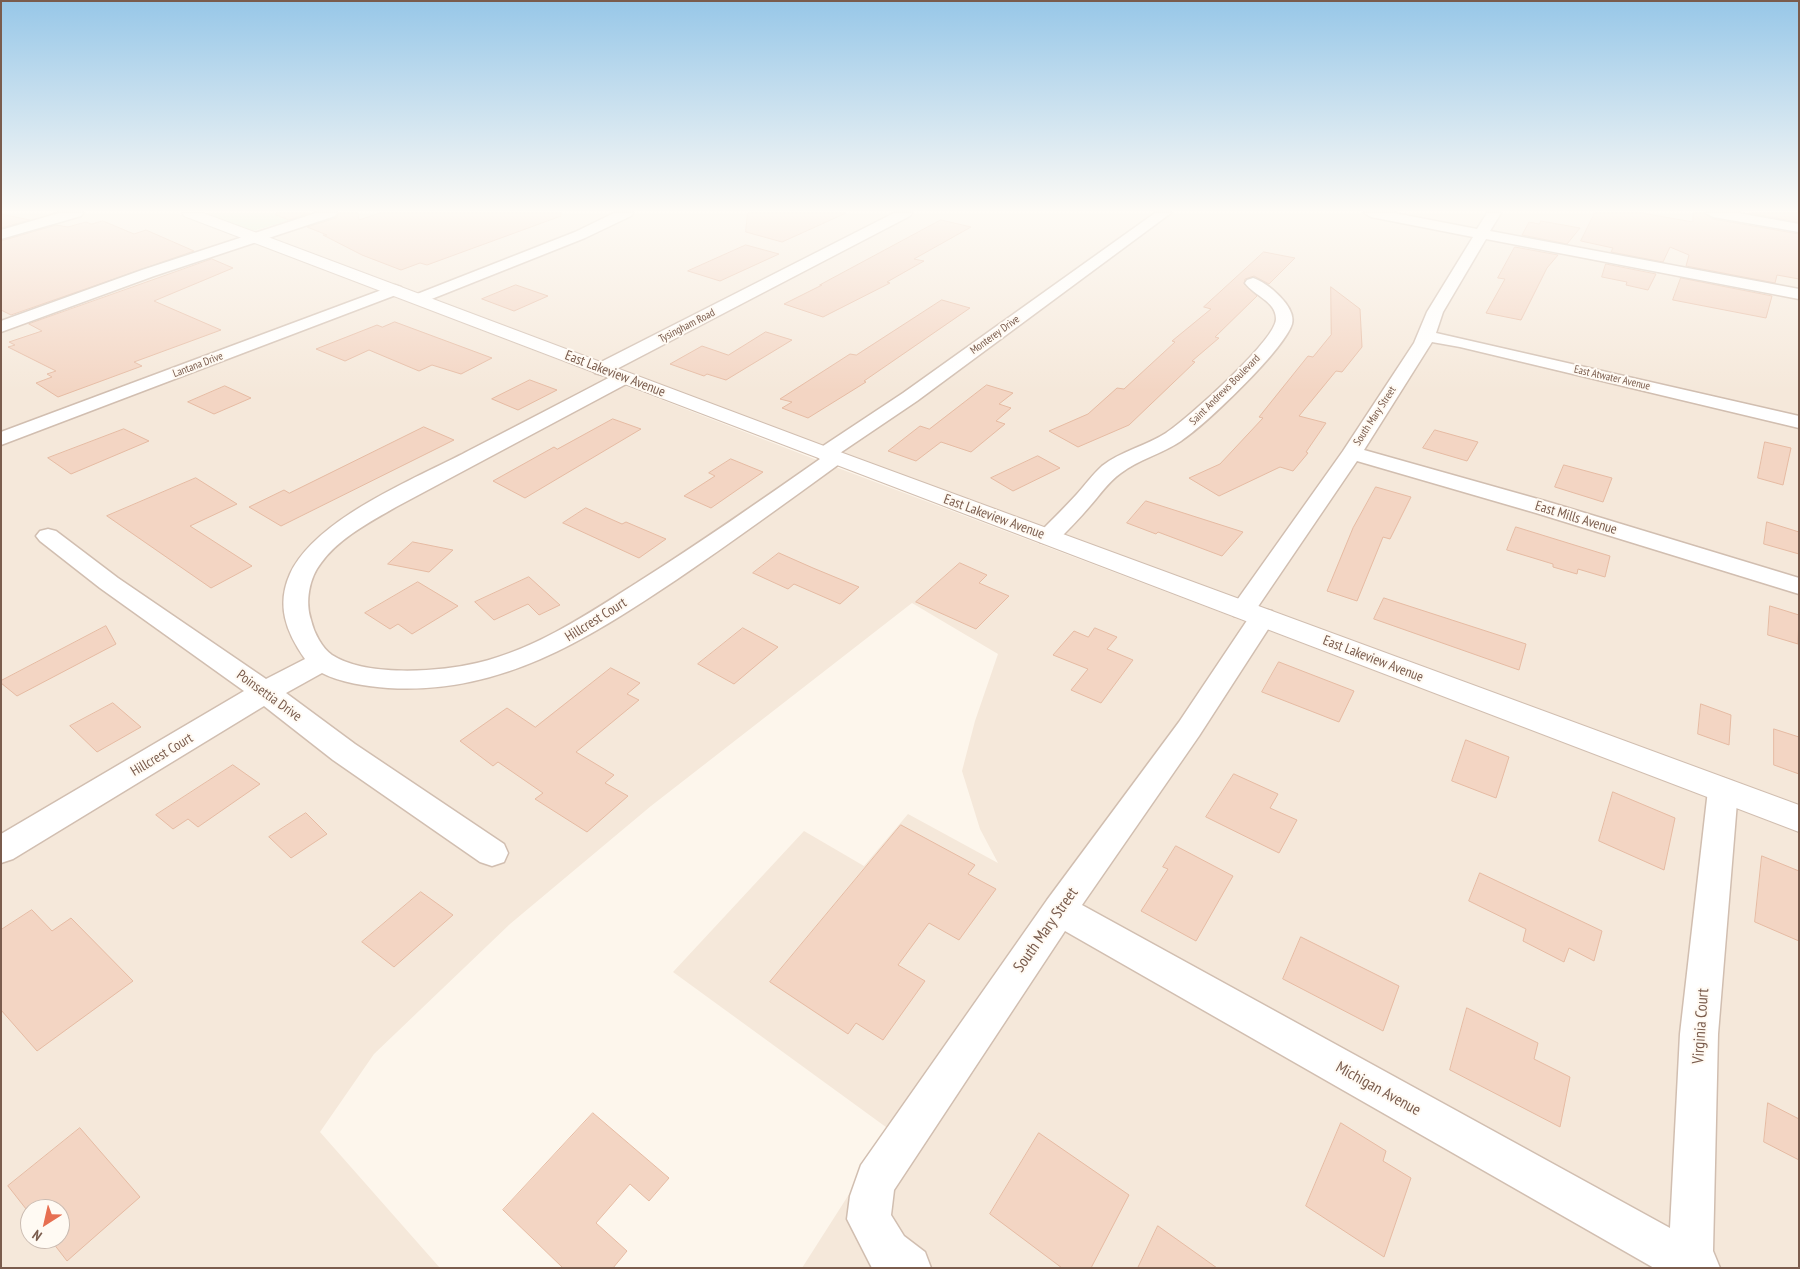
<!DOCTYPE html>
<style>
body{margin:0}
#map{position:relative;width:1800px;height:1269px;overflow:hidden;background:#fdf6ec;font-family:"PT Sans Narrow",sans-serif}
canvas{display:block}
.frame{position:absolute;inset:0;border:2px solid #7a5c4d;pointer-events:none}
.north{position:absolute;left:20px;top:1199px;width:50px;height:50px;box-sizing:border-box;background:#fffaf3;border:1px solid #cabbb1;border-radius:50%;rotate:215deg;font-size:14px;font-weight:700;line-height:20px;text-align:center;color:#7a5c4d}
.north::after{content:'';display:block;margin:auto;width:18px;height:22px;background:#e76f51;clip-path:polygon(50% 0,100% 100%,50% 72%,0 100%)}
</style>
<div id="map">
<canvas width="1800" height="1269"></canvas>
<div class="frame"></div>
<div class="north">N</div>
</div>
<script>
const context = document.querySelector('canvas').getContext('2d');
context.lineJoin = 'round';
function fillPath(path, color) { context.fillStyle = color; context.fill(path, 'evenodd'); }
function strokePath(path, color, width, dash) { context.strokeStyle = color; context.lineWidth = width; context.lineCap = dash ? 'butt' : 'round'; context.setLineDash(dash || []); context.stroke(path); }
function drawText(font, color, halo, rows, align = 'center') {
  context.font = font + ' "PT Sans Narrow",sans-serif'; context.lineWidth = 4; context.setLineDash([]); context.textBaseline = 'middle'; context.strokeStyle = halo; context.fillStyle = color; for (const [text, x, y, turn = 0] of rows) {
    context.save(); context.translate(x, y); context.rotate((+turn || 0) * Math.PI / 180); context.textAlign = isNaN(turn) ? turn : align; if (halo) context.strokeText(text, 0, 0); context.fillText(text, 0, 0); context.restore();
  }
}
fillPath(new Path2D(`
 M 1,213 L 175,213 L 262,245 L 817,460 L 1799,831 L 1799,1268 L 802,1268 L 890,1130 L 673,972 L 804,831 L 864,866 L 908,814 L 998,863 L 980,829 L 962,771 L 975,721 L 998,654 L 912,603 L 651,806 L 510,924 L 374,1054 L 320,1132 L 440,1268 L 1,1268 ZM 30,1209 L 60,1209 L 60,1239 L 30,1239 Z
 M 315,213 L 1799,213 L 1799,806 L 832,449 L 253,231 Z`), '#f5e8da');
fillPath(new Path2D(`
 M 204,213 L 315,213 L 253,231 Z`), '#d8ecc9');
const building = new Path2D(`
 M 276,213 L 309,213 L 289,220 L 276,215 Z
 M 339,213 L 358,213 L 359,220 L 380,213 L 561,213 L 561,216 L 427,265 L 420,263 L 401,270 L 362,255 L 323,235 L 327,235 L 307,227 L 336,218 Z
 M 748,213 L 846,213 L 782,242 L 746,232 Z
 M 1595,213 L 1642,213 L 1693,222 L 1693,213 L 1704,213 L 1713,219 L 1799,234 L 1799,279 L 1777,275 L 1775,283 L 1686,266 L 1689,255 L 1670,247 L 1663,262 L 1611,252 L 1613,248 L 1581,241 Z
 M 1750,213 L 1799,213 L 1799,222 Z
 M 1,214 L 30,220 L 1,228 Z
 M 941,220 L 971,227 L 914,259 L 924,261 L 887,282 L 890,283 L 823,317 L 784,304 L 822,285 L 820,285 Z
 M 103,221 L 134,234 L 146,230 L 194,251 L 11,315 L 1,310 L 1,241 L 56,225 L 68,227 L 86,222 L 91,224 Z
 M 1541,221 L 1580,228 L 1567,244 L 1522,235 L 1529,222 L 1539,224 Z
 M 746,245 L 779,254 L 720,281 L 688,271 Z
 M 1515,247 L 1558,255 L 1547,268 L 1521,320 L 1486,313 L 1505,279 L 1498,278 Z
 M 1264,252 L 1295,258 L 1269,284 L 1254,276 L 1245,279 L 1244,284 L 1257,296 L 1215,337 L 1219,338 L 1192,361 L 1195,362 L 1129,425 L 1078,447 L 1049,431 L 1088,414 L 1117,388 L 1124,389 L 1175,342 L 1172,341 L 1211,309 L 1204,307 Z
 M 212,259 L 233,268 L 154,301 L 221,330 L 134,362 L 142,366 L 58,397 L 36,383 L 52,377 L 47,374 L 56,371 L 8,347 L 15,345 L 9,342 L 42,331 L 29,324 Z
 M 1606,264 L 1656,274 L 1648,290 L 1626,285 L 1627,282 L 1602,277 Z
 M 1681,278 L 1772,296 L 1766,318 L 1673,300 Z
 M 516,285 L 548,296 L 514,311 L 482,299 Z
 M 1331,287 L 1360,309 L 1362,347 L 1342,372 L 1336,371 L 1299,416 L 1326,423 L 1306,452 L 1308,453 L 1293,471 L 1280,467 L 1219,496 L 1189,478 L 1220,464 L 1263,418 L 1259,417 L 1308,356 L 1313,357 L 1331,335 Z
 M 942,300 L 970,308 L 864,381 L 866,382 L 808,418 L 782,408 L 792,402 L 780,399 L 850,354 L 856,355 Z
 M 395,322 L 492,358 L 461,374 L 432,365 L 419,371 L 369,350 L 345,361 L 316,349 L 377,325 L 382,327 Z
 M 766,332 L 792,340 L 726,380 L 707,374 L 704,376 L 670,364 L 702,346 L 728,355 Z
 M 530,380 L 557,390 L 518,410 L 492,399 Z
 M 987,385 L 1013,393 L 999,404 L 1011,408 L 996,421 L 1005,424 L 971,452 L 941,442 L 916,461 L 888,451 L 920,426 L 929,429 Z
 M 225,386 L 251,398 L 214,414 L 188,402 Z
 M 613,419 L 641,429 L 525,498 L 493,481 L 554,447 L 557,449 Z
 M 424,427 L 454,440 L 281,526 L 249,507 L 284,490 L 289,493 Z
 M 124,429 L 149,441 L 71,474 L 48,458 Z
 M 1435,430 L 1478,442 L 1467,461 L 1423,448 Z
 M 1765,442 L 1791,448 L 1783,485 L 1758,478 Z
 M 1038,456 L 1060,468 L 1013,491 L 991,478 Z
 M 731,459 L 763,472 L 711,508 L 684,496 L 715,476 L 709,473 Z
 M 1564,465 L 1612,478 L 1603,502 L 1555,487 Z
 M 196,478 L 237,504 L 190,526 L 252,566 L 211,588 L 107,516 Z
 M 1376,487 L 1411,497 L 1390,539 L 1383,537 L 1357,601 L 1327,591 L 1353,528 Z
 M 1146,501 L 1243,532 L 1222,556 L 1158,532 L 1156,534 L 1127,523 Z
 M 586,508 L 622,524 L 626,522 L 666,539 L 639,558 L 563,523 Z
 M 1767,522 L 1799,532 L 1799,554 L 1764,544 Z
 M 1516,527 L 1610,556 L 1605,577 L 1578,569 L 1577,574 L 1553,567 L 1553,564 L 1507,550 Z
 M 413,542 L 453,550 L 429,572 L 388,564 Z
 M 779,553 L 813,568 L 859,587 L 840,604 L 794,584 L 788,589 L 753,573 Z
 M 960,563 L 987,575 L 979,583 L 1009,596 L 976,629 L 916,602 Z
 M 529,577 L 560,605 L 539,615 L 528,604 L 494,620 L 475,602 Z
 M 418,582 L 458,606 L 412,634 L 398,624 L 390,629 L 365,613 Z
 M 1384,598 L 1526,644 L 1519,670 L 1374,619 Z
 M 1770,606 L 1799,615 L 1798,644 L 1768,635 Z
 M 106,626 L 116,644 L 17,696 L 1,683 L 1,681 Z
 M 743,628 L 778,647 L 734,684 L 698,664 Z
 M 1095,628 L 1117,637 L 1107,649 L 1133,660 L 1101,703 L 1071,690 L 1088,669 L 1053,655 L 1074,631 L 1088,637 Z
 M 1279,662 L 1354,691 L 1339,722 L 1262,692 Z
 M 611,668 L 640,683 L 627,694 L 639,700 L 576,752 L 614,775 L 605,783 L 628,796 L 587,832 L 535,799 L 543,793 L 498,762 L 493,766 L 460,741 L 507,708 L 535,727 Z
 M 113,703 L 141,727 L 97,752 L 70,726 Z
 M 1701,704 L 1731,715 L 1729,745 L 1698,734 Z
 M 1774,729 L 1799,737 L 1799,774 L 1774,765 Z
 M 1466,740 L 1509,757 L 1496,798 L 1452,781 Z
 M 233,765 L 260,784 L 198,827 L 188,819 L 173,829 L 156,815 Z
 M 1234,774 L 1278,794 L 1270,808 L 1297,820 L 1279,853 L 1206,817 Z
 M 1613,792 L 1675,818 L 1664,870 L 1599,841 Z
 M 306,813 L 327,834 L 291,858 L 269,837 Z
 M 901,825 L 975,865 L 968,874 L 996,889 L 959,940 L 929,923 L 898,965 L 925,981 L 883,1040 L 856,1023 L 848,1034 L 770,982 Z
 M 1176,846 L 1233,876 L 1196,941 L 1141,911 L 1168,869 L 1163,867 Z
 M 1762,856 L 1799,871 L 1799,941 L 1755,922 Z
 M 1480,873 L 1602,931 L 1594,961 L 1569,948 L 1564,962 L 1523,941 L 1526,929 L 1469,901 Z
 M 421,892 L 453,915 L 394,967 L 362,942 Z
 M 32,910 L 52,931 L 71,918 L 133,981 L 37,1051 L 1,1010 L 1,930 Z
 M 1301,937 L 1399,986 L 1383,1031 L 1283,979 Z
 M 1467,1008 L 1538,1043 L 1534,1059 L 1570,1077 L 1560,1127 L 1450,1070 Z
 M 1768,1103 L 1799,1119 L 1799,1160 L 1764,1142 Z
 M 593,1113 L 669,1178 L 649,1201 L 630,1184 L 596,1223 L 627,1251 L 613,1268 L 563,1268 L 503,1210 Z
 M 1341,1123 L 1386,1151 L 1383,1161 L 1411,1178 L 1384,1257 L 1306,1206 Z
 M 80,1128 L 140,1197 L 67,1261 L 50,1239 L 60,1239 L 60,1209 L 30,1209 L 30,1214 L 8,1186 Z
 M 1039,1133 L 1129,1195 L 1091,1268 L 1062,1268 L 990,1214 Z
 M 1158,1226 L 1217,1268 L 1138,1268 Z`);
fillPath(building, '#f3d5c3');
strokePath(building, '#e6bba3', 1);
const minor = new Path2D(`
 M 59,213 L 83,213 L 81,216 L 1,239 L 1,230 Z
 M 316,213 L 337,213 L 335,216 L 154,276 L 1,332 L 1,321 L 142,270 Z
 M 614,213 L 633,213 L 631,216 L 585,238 L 424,302 L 412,302 L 410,299 L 412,296 L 575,232 Z
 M 894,213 L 912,213 L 910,216 L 609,373 L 602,375 L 595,373 L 593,369 L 595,365 Z
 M 1155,213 L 1171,213 L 917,401 L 840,453 L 846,458 L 842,462 C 787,502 732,542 676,580 C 586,640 500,695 388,688 C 366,686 341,683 322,673 L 286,693 L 355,744 L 504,844 L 508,853 L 504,862 L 492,866 L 480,862 L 333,760 L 264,706 L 13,859 L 1,863 L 1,834 L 244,691 L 100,588 L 40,541 L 36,536 L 40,531 L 48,529 L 56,531 L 118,578 L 266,679 L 305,659 C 286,632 276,605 290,574 C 316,518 415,479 468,451 C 518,425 567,400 616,374 L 623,372 L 630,374 L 632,378 L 630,382 L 396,507 C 370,522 339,538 321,563 C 309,578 305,602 311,620 C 314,633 322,648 332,655 C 366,677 439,672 477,663 C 536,649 588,614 638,582 C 700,543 760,501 820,459 L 814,454 L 817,450 L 903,393 Z
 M 1364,213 L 1394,213 L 1477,229 L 1487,213 L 1501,213 L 1490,231 L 1799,289 L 1799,299 L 1486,239 L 1443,312 L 1436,333 L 1799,416 L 1799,428 L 1460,347 L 1432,342 L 1364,450 L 1552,503 L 1799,578 L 1799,594 L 1536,513 L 1357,461 L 1255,611 L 1263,609 L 1272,611 L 1276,617 L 1199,736 L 1082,905 L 1670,1228 L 1680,1034 L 1708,790 L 1712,782 L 1723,778 L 1734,782 L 1738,790 L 1718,1034 L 1713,1251 L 1720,1268 L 1654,1268 L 1065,931 L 894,1190 L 891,1215 L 904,1236 L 925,1252 L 931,1268 L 872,1268 L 847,1219 L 850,1196 L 861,1165 L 1047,900 L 1179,722 L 1250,616 L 1243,618 L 1234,616 L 1230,610 L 1343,451 L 1414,343 L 1427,312 L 1473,237 L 1371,217 Z
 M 1706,213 L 1738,213 L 1799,224 L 1799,232 L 1713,217 Z
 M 1253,278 C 1267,282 1297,307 1292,324 C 1284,350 1205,425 1181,441 C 1162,454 1139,459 1121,473 C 1108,482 1100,495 1090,506 C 1079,519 1068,530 1056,542 L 1048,544 L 1040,542 L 1036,537 L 1040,532 C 1052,520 1065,507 1077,494 C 1085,485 1093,474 1102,466 C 1121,451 1146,446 1166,433 C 1186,420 1276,340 1276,319 C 1276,301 1254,296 1245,283 L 1247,280 Z
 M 395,285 L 401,287 L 403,290 L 401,293 L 1,445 L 1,432 Z`);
const tertiary = new Path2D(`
 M 182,213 L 203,213 L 276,240 L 832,449 L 1799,805 L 1799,832 L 184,216 Z`);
strokePath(minor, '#d1beb0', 3);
strokePath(tertiary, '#d1beb0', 2);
fillPath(minor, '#fff');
fillPath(tertiary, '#fff');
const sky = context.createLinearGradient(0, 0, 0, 391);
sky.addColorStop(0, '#97c7e8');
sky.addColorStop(0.54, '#fefbf6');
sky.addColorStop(1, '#fefbf600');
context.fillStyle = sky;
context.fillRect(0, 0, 1800, 391);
drawText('11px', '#7a5c4d', '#fffaf3', [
 ["Tysingham Road",687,326,-27],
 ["Monterey Drive",995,335,-36],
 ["Lantana Drive",198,365,-21],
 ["East Atwater Avenue",1612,378,13],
 ["Saint Andrews Boulevard",1225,390,-45],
 ["South Mary Street",1375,416,-57]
]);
drawText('14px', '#7a5c4d', '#fffaf3', [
 ["East Lakeview Avenue",615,374,21],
 ["East Lakeview Avenue",994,517,20],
 ["East Mills Avenue",1576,518,17],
 ["Hillcrest Court",596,620,-32],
 ["East Lakeview Avenue",1373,659,21],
 ["Poinsettia Drive",269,696,36],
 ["Hillcrest Court",162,755,-31]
]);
drawText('16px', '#7a5c4d', '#fffaf3', [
 ["South Mary Street",1046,930,-55],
 ["Virginia Court",1701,1026,-86],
 ["Michigan Avenue",1378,1089,29]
]);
</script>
